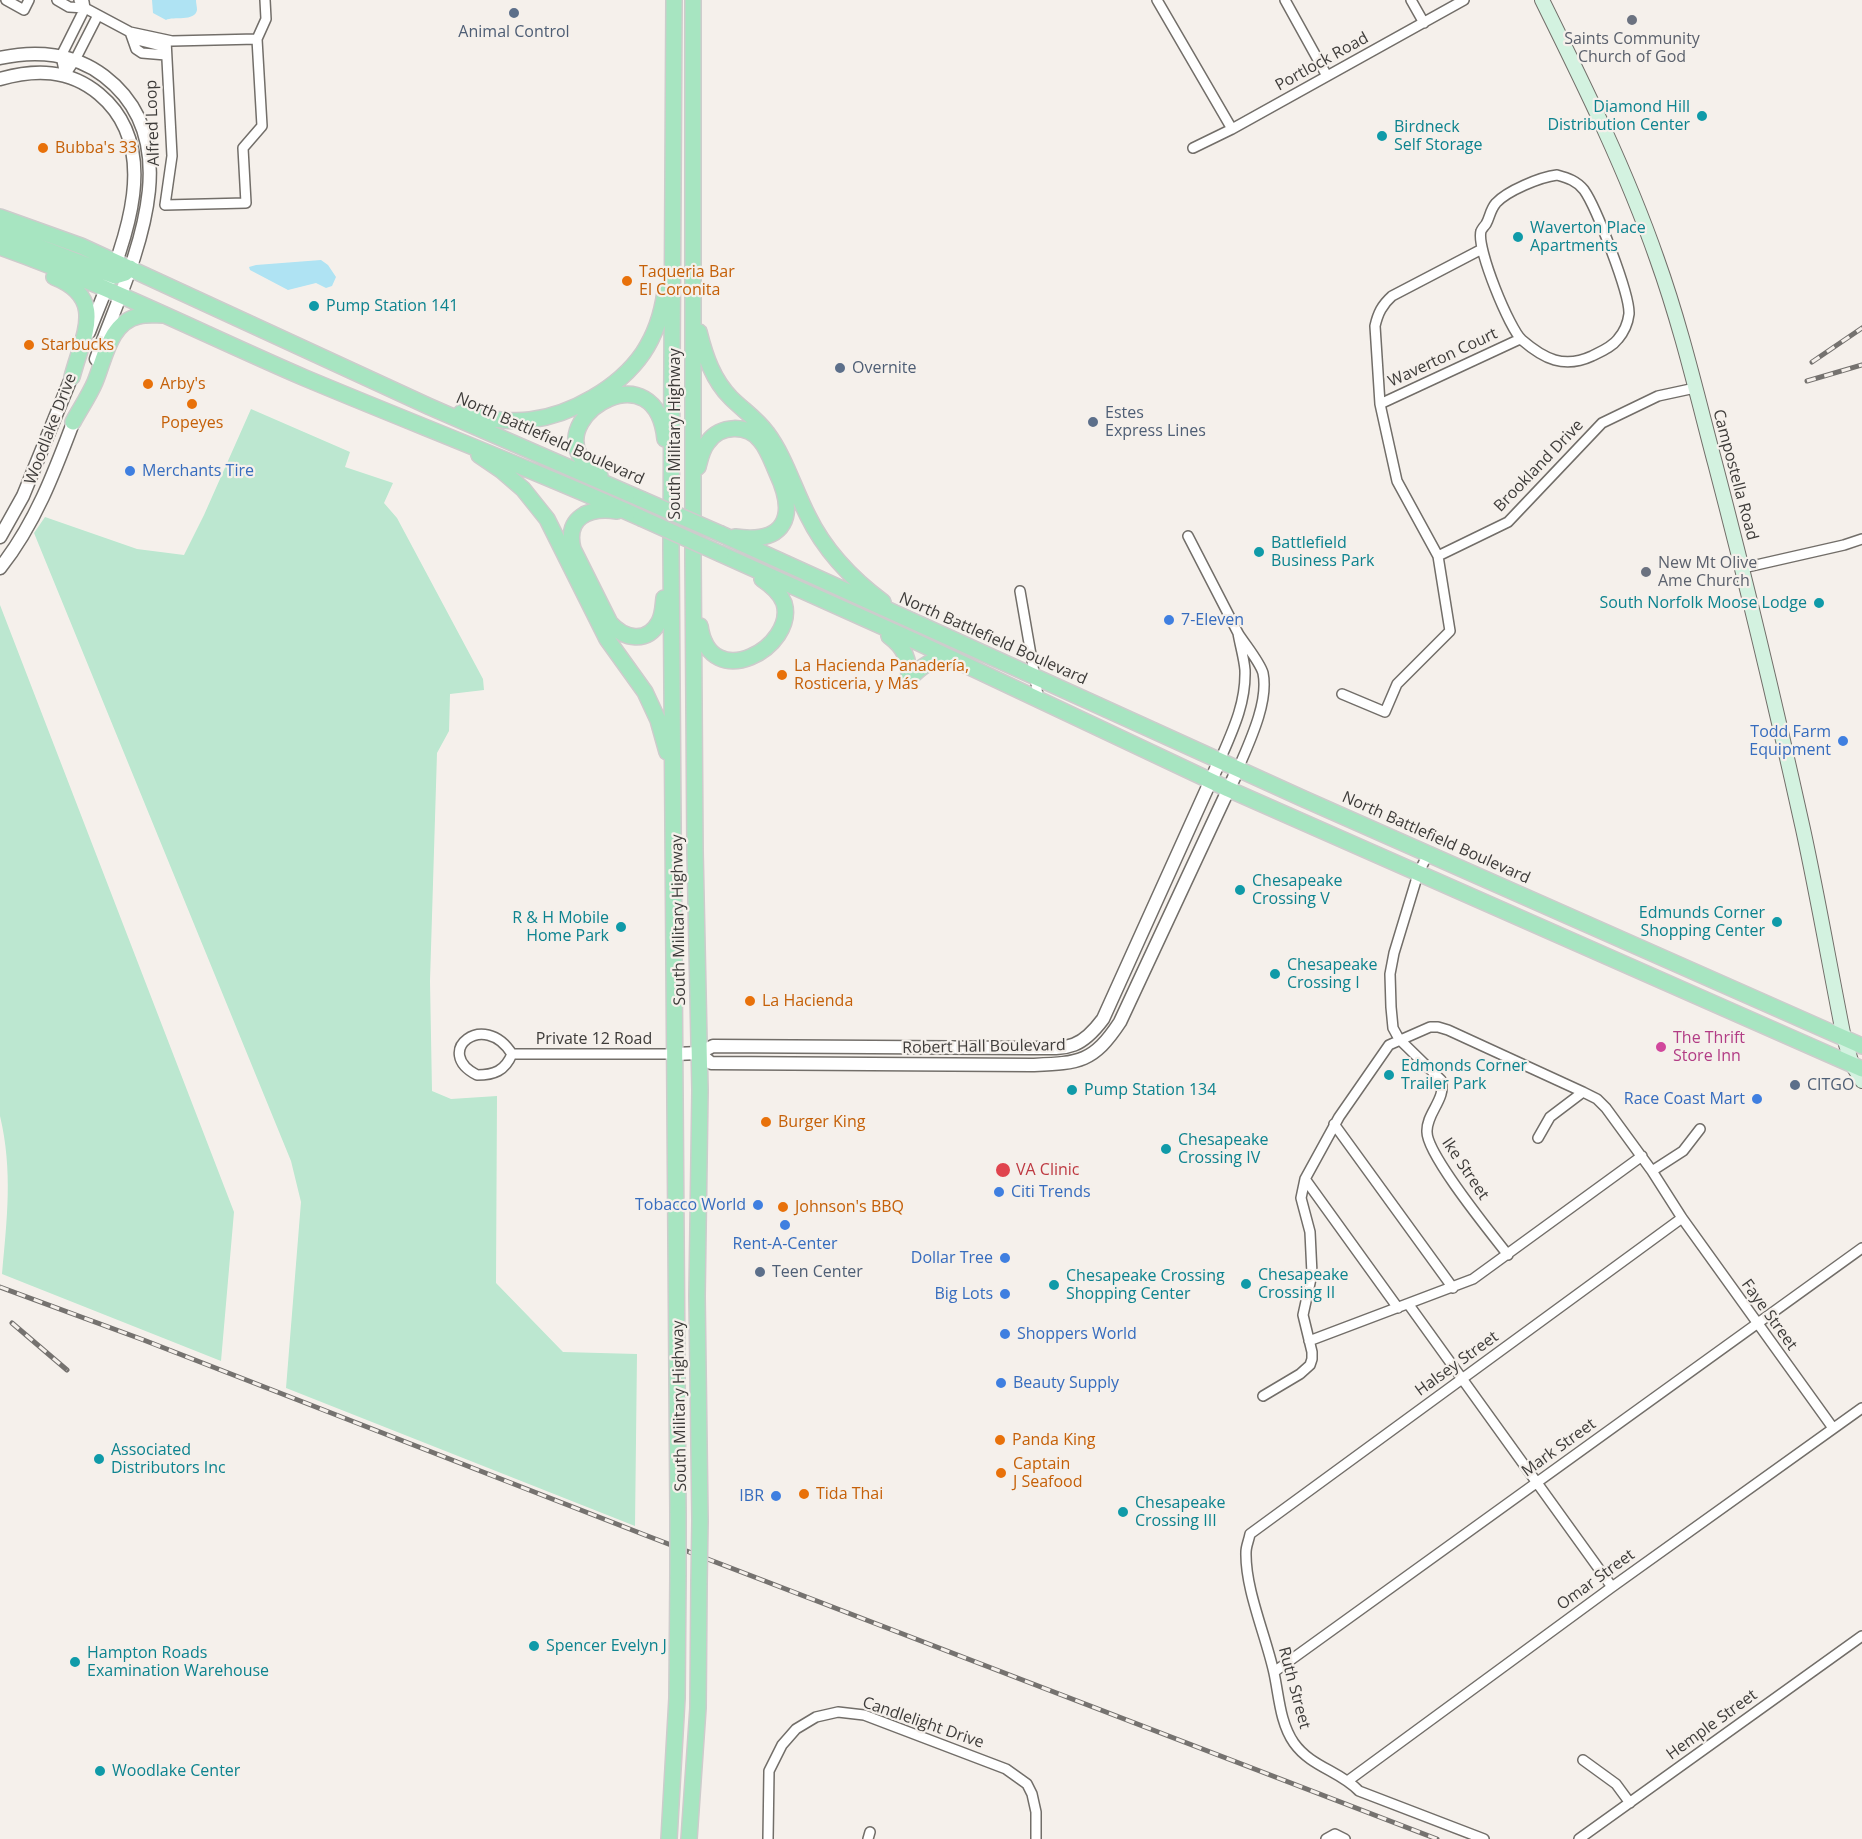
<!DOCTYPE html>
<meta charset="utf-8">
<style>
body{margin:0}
canvas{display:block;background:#f5f0eb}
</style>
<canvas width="1862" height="1839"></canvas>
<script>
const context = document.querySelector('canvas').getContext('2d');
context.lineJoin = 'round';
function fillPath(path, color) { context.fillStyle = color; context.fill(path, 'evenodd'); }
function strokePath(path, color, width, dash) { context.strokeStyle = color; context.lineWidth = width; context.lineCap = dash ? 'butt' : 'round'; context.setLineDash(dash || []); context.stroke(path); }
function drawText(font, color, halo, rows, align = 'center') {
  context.font = font + ' "Open Sans",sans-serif'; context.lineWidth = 4.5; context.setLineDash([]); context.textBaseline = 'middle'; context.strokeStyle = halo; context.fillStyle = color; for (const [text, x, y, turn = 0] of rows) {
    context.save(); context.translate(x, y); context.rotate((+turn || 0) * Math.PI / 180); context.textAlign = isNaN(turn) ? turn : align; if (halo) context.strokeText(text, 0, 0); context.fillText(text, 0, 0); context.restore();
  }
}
fillPath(new Path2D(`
 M 251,409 L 350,452 L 345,467 L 393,483 L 384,503 L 397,518 L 483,679 L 484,690 L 450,694 L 449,731 L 437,753 L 430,981 L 432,1091 L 451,1099 L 497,1096 L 496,1283 L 563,1352 L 637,1354 L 635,1526 L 286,1388 L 301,1202 L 291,1161 L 34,533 L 45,517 L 137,549 L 184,555 L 204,515 Z
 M 0,605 L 234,1212 L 221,1361 L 2,1274 C 7,1219 13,1171 0,1116 Z`), '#bce7d0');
fillPath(new Path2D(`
 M 152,0 L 196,0 C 196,3 197,7 197,10 C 195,22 173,16 166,20 L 153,13 Z
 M 321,260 L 328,265 L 336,277 L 332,286 L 326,288 L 316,283 L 288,290 L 250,270 L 249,267 L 256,265 Z`), '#afe3f3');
const minor = new Path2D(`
 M 6,0 L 24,10 L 29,0
 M 57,0 L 69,7 L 85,8
 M 79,0 L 85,8 L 130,32 L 141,41 L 165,47
 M 1157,0 L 1232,129
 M 1285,0 L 1327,76
 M 1411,0 L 1424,23
 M 130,32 L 172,41 L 257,39 L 266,19 L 265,0
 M 130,32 L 136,49 L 142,53 L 166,55
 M 166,40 L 172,156 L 165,205 L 246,203 L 243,148 L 262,126 L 257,39
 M 65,75 L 61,56 L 85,8 L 84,2
 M 65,75 L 75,60 L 98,15
 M 1193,148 L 1232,129 L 1464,0
 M 1557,175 C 1568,178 1577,181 1584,190 C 1596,207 1630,294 1629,314 C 1628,322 1624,332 1618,339 C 1612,347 1602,351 1592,356 C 1564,369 1544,359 1522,340 C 1510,330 1476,248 1481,231 C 1481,230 1486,224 1486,224 C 1490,217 1490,210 1496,203 C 1507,191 1540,177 1557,175 Z
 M 1380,404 L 1520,339
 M 1188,536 L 1238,633
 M 1438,556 L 1508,522 L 1602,423 L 1658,396 L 1695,388
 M 1743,568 L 1844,545 L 1862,539
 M 1020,591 L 1039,701
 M 1342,694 L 1385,712 L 1397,684 L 1450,631 L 1438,556 L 1397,481 L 1380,404 L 1375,326 C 1378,313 1382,305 1392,296 L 1482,249
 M 1220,760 C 1233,730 1246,703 1245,670 C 1244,658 1240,645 1238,633 C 1244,643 1260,662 1263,673 C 1269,702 1249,743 1238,769
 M 1428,854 L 1418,874 L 1394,953 L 1390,974 L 1391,1007 L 1393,1028 L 1399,1039 L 1441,1080 C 1447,1099 1426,1113 1427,1132 C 1427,1155 1491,1233 1508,1255
 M 512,1054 C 505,1071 494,1075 477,1075 C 432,1052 484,1009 512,1054 L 675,1054
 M 1334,1124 L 1453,1288
 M 1538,1138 L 1550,1117 L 1583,1092
 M 1652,1171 L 1683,1151 L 1700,1129
 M 1305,1179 L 1398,1308
 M 1409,1305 L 1612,1587
 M 1309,1341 L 1473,1279 L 1642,1156
 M 1263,1396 L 1300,1374 L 1310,1365 L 1312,1359 L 1312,1352 L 1303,1315 L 1312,1274 L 1310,1232 L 1301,1198 L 1305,1179 L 1339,1117 L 1389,1045 L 1430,1027 L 1438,1027 L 1448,1030 L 1583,1092 L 1597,1099 L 1606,1108 L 1652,1171 L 1682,1218 L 1833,1428
 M 1274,1672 L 1862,1248
 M 1583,1760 L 1616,1784 L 1630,1803
 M 1349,1780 L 1612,1587 L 1862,1408
 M 768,1839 L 769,1771 L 782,1745 L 796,1729 L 816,1717 L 838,1712 L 864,1715 L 1006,1769 L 1027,1784 L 1032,1794 L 1036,1812 L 1036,1839
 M 868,1839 L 870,1832
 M 1326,1839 L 1335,1834 L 1345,1839
 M 1484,1839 L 1359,1791 C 1340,1771 1311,1767 1294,1743 C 1280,1723 1279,1696 1274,1673 C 1266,1636 1245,1589 1246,1552 C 1246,1546 1249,1540 1250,1534 L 1682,1218
 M 1579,1839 L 1862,1636`);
const tertiary = new Path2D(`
 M 0,58 C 36,50 74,53 104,76 C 196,146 126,275 96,359
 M 0,79 C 35,69 69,69 99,94 C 171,154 115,263 89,332
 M 0,537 L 23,496 L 74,371
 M 0,568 C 36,523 56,468 76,415
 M 699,1053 L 711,1063 L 1032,1065 C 1079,1063 1093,1063 1120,1022 L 1238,769
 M 675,1054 L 699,1053 L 713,1046 L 1030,1048 C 1067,1048 1079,1051 1103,1019 L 1220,760`);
const secondary = new Path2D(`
 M 1542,0 C 1584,85 1626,170 1657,259 C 1681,326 1697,395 1715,463 C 1747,585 1776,707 1803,829 C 1818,898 1830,968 1844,1038 L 1852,1064 L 1862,1081`);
const primary = new Path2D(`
 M 674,0 L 671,547 L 678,1513
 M 693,0 L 693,558 L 695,851 L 700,1090 L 697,1296 L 700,1520
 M 0,217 L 81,246 L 428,406 L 641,499
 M 0,232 L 115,276 L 125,273 L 130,268
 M 0,247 C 105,284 203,334 305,378 C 417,425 530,468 641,518
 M 54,277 C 107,298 83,335 72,377
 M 699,332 C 705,356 713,380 731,398 C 743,410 757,419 767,433 C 785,457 794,489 808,516 C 825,551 852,579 883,602
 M 461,413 C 483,417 506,423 530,420 C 571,415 619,388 643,353 C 655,335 662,314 665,292
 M 73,422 C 80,409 89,396 95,382 C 105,358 110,322 139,316 C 147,314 155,315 163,315
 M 479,455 L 501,470 L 523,489 L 547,519 L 607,639 L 645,692 L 658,720 L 667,752
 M 698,467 C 700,459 702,449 708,442 C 720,425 747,424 760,440 C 768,449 772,462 777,473 C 797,516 786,544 735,537
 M 600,476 C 593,470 584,464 580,456 C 554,412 656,352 665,439
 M 617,511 C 589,507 565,517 573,549 L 610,623 C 624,639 647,644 659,622 C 663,615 663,606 664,598
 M 721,534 L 1304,799 L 1862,1046
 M 721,554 L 919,643 L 1228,789 L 1862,1069
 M 700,626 C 710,695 797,647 784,603 C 780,592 771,585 762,579
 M 889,636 C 905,648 909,659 909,679
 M 909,679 C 922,666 931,659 950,658
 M 669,1839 L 677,1698 L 678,1575
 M 689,1839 L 698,1708 L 699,1583`);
strokePath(minor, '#726e69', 12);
strokePath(tertiary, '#726e69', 15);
strokePath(secondary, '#726e69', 16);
strokePath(primary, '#cdcccc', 18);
strokePath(minor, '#fff', 9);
strokePath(tertiary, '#fff', 12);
strokePath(secondary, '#d3f2e0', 14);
strokePath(primary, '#a7e5c1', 15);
const rail = new Path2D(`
 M 1812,362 L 1862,328
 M 1807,381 L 1862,365
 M 0,1287 L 141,1339 L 645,1535 L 1437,1839
 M 12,1323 L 67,1370`);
strokePath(rail, '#75726f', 5);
strokePath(rail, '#f5f0eb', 3, [9]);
const primaryBridge = new Path2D(`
 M 641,499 L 721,534
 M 641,518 L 721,554
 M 678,1575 L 678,1513
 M 699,1583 L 700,1520`);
strokePath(primaryBridge, '#cdcccc', 18, []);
strokePath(primaryBridge, '#a7e5c1', 15);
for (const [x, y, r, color] of [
 [514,13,6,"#5c6f8a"],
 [1632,20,6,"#6b7280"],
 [1702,116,6,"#0f9aa8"],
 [1382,136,6,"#0f9aa8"],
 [43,148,6,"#e8710a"],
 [1518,237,6,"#0f9aa8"],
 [627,281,6,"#e8710a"],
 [314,306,6,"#0f9aa8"],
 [29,345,6,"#e8710a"],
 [840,368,6,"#5c6f8a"],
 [148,384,6,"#e8710a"],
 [192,404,6,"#e8710a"],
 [1093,422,6,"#5c6f8a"],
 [130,471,6,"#3f7fe0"],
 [1259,552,6,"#0f9aa8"],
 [1646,572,6,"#6b7280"],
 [1819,603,6,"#0f9aa8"],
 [1169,620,6,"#3f7fe0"],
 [782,675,6,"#e8710a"],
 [1843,741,6,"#3f7fe0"],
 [1240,890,6,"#0f9aa8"],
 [1777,922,6,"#0f9aa8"],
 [621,927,6,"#0f9aa8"],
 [1275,974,6,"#0f9aa8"],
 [750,1001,6,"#e8710a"],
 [1661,1047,6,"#d1479c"],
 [1389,1075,6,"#0f9aa8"],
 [1795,1085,6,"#5c6f8a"],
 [1072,1090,6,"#0f9aa8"],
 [1757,1099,6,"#3f7fe0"],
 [766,1122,6,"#e8710a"],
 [1166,1149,6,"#0f9aa8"],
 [1003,1170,8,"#e0444e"],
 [999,1192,6,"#3f7fe0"],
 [758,1205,6,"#3f7fe0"],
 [783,1207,6,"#e8710a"],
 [785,1225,6,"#3f7fe0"],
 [1005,1258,6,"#3f7fe0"],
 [760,1272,6,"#5c6f8a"],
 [1246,1284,6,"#0f9aa8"],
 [1054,1285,6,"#0f9aa8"],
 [1005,1294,6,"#3f7fe0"],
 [1005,1334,6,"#3f7fe0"],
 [1001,1383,6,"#3f7fe0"],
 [1000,1440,6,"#e8710a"],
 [99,1459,6,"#0f9aa8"],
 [1001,1473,6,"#e8710a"],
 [804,1494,6,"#e8710a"],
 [776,1496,6,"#3f7fe0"],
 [1123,1512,6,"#0f9aa8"],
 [534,1646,6,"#0f9aa8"],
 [75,1662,6,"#0f9aa8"],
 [100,1771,6,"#0f9aa8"]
]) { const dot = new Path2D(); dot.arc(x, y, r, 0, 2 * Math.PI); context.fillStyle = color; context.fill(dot); strokePath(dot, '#f5f0eb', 2); }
drawText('16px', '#4e5e75', '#f5f0eb', [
 ["Animal Control",514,32,"center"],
 ["Overnite",852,368],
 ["Estes",1105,413],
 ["Express Lines",1105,431],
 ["CITGO",1807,1085],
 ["Teen Center",772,1272]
], 'left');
drawText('16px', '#5b616d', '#f5f0eb', [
 ["Saints Community",1632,39],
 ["Church of God",1632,57],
 ["New Mt Olive",1658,563,"left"],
 ["Ame Church",1658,581,"left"]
]);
drawText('16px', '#3e3c3a', '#f5f0eb', [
 ["Portlock Road",1322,62,-29],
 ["Alfred Loop",153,123,-92],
 ["Waverton Court",1443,358,-25],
 ["Woodlake Drive",51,429,-69],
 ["South Military Highway",675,434,-90],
 ["North Battlefield Boulevard",550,439,24],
 ["Brookland Drive",1539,466,-46],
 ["Campostella Road",1735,475,75],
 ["North Battlefield Boulevard",993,639,24],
 ["North Battlefield Boulevard",1436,838,24],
 ["South Military Highway",679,920,-91],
 ["Private 12 Road",594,1039],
 ["Robert Hall Boulevard",984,1047,-1],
 ["Ike Street",1465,1169,56],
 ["Faye Street",1769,1315,54],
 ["Halsey Street",1457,1364,-36],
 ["South Military Highway",680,1406,-91],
 ["Mark Street",1559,1448,-36],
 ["Omar Street",1596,1580,-36],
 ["Ruth Street",1294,1688,75],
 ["Candlelight Drive",923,1723,19],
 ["Hemple Street",1712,1725,-36]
]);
drawText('16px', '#0d838f', '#f5f0eb', [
 ["Diamond Hill",1690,107,"right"],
 ["Distribution Center",1690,125,"right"],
 ["Birdneck",1394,127],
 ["Self Storage",1394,145],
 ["Waverton Place",1530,228],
 ["Apartments",1530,246],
 ["Pump Station 141",326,306],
 ["Battlefield",1271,543],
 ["Business Park",1271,561],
 ["South Norfolk Moose Lodge",1807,603,"right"],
 ["Chesapeake",1252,881],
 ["Crossing V",1252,899],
 ["Edmunds Corner",1765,913,"right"],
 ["Shopping Center",1765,931,"right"],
 ["R & H Mobile",609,918,"right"],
 ["Home Park",609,936,"right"],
 ["Chesapeake",1287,965],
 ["Crossing I",1287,983],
 ["Edmonds Corner",1401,1066],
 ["Trailer Park",1401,1084],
 ["Pump Station 134",1084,1090],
 ["Chesapeake",1178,1140],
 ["Crossing IV",1178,1158],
 ["Chesapeake",1258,1275],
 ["Crossing II",1258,1293],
 ["Chesapeake Crossing",1066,1276],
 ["Shopping Center",1066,1294],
 ["Associated",111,1450],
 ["Distributors Inc",111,1468],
 ["Chesapeake",1135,1503],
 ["Crossing III",1135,1521],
 ["Spencer Evelyn J",546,1646],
 ["Hampton Roads",87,1653],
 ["Examination Warehouse",87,1671],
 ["Woodlake Center",112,1771]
], 'left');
drawText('16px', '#c56008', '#f5f0eb', [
 ["Bubba's 33",55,148],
 ["Taqueria Bar",639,272],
 ["El Coronita",639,290],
 ["Starbucks",41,345],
 ["Arby's",160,384],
 ["Popeyes",192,423,"center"],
 ["La Hacienda Panadería,",794,666],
 ["Rosticeria, y Más",794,684],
 ["La Hacienda",762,1001],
 ["Burger King",778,1122],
 ["Johnson's BBQ",795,1207],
 ["Panda King",1012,1440],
 ["Captain",1013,1464],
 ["J Seafood",1013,1482],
 ["Tida Thai",816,1494]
], 'left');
drawText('16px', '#366cbe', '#f5f0eb', [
 ["Merchants Tire",142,471,"left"],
 ["7-Eleven",1181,620,"left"],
 ["Todd Farm",1831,732],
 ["Equipment",1831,750],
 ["Race Coast Mart",1745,1099],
 ["Citi Trends",1011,1192,"left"],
 ["Tobacco World",746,1205],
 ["Rent-A-Center",785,1244,"center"],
 ["Dollar Tree",993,1258],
 ["Big Lots",993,1294],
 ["Shoppers World",1017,1334,"left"],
 ["Beauty Supply",1013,1383,"left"],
 ["IBR",764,1496]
], 'right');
drawText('16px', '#b23c85', '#f5f0eb', [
 ["The Thrift",1673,1038],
 ["Store Inn",1673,1056]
], 'left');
drawText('16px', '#be3a42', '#f5f0eb', [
 ["VA Clinic",1016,1170]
], 'left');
</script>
